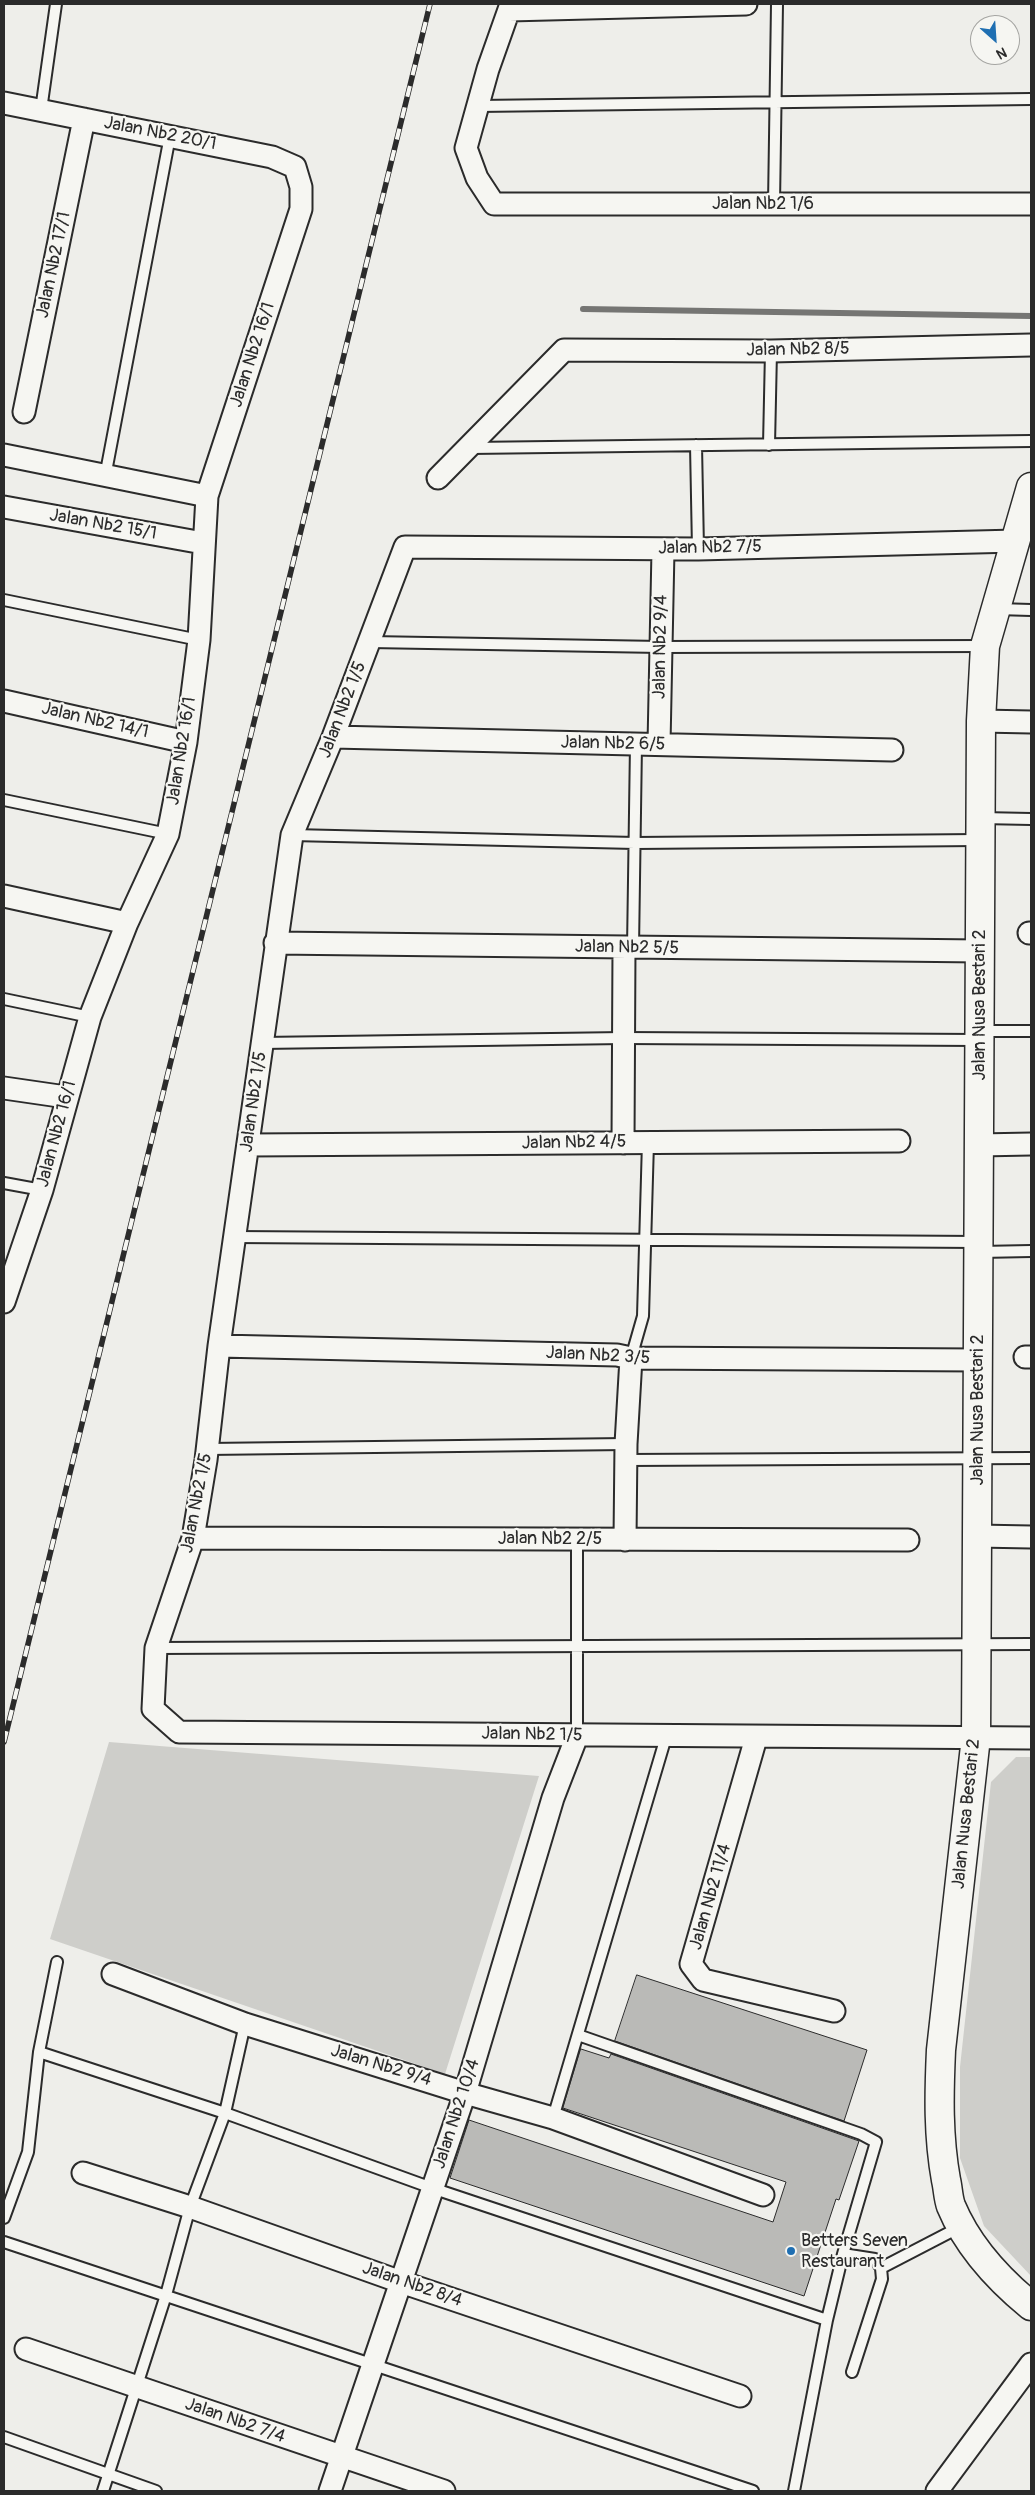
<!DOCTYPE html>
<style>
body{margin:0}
#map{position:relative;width:1035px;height:2495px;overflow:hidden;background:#eeeeea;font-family:Pangolin,sans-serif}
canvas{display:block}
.frame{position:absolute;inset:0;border:5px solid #2b2b2b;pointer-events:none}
.north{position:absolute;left:970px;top:15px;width:50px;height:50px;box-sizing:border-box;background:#f6f6f2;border:1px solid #a5a5a2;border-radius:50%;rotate:154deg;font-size:14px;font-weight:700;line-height:20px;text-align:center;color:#2b2b2b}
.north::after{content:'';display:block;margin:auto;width:18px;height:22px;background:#1f6fb2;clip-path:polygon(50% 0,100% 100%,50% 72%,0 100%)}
</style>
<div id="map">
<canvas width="1035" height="2495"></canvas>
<div class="frame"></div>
<div class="north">N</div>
</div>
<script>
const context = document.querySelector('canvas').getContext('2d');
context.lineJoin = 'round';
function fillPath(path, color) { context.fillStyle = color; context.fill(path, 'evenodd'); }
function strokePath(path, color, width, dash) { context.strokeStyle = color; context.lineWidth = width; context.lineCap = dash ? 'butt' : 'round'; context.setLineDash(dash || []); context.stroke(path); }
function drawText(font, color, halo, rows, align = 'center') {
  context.font = font + ' Pangolin,sans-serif'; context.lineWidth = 4.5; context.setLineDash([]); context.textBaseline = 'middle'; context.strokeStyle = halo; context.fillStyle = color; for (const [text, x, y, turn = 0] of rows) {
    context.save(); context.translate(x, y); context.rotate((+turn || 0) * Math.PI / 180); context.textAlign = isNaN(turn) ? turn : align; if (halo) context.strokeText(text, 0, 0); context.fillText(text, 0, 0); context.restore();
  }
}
fillPath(new Path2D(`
 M 109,1742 L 539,1776 L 445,2074 L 50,1939 Z
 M 1016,1757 L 1031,1757 L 1031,2276 L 984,2226 L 960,2158 L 960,2067 L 991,1782 Z`), '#cececa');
strokePath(new Path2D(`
 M 583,309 L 1031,316`), '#757573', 6);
const building = new Path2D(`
 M 637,1975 L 867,2050 L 844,2121 L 615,2041 Z
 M 581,2049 L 609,2058 L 611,2054 L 859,2141 L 839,2200 L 836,2199 L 804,2296 L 450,2178 L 469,2120 L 773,2222 L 786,2182 L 563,2108 Z`);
fillPath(building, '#babab7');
strokePath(building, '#2b2b2b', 1);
const lane = new Path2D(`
 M 478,106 L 1031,99
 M 41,110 L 56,4
 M 774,204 L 777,4
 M 696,445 L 698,549
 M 769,445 L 771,351
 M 470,448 L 1031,441
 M 105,477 L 170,136
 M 4,600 L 199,640
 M 997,609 L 1031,610
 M 370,642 L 661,647 L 984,646
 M 4,800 L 168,834
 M 981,818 L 1031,819
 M 292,835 L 635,843 L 978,840
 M 633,948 L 636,744
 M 4,999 L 90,1017
 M 981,1031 L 1031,1031
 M 261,1043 L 624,1038 L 978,1040
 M 4,1183 L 42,1190
 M 234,1237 L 978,1242
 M 980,1252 L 1031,1251
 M 631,1358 L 643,1316 L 648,1142
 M 207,1449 L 626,1444
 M 626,1460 L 1031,1458
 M 156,1648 L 1031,1644
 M 577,1736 L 577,1540
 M 578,2035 L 861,2134 L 876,2142 L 843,2254 L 827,2320 L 794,2491
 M 39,2052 L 225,2113 L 432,2188 L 827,2320
 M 553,2118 L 666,1737
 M 4,2218 L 28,2152 L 39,2052 L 57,1962
 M 4,2242 L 753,2491
 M 843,2254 L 875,2259 L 881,2268 L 882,2279 L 852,2372
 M 881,2268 L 960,2227
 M 4,2437 L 156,2491
 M 103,2491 L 166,2295 L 190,2207 L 225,2113 L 245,2024`);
const street = new Path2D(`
 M 511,4 L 488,69 L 466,148 L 477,178 L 494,204 L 1031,204
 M 509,10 L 746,4
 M 4,103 L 272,157 L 295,167 L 301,187 L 301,209 L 207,496 L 199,640 L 186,742 L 168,834 L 127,923 L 90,1017 L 42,1190 L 4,1302
 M 24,412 L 84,119
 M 4,455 L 207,496
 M 438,478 L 564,350 L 771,351 L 1031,345
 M 4,507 L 203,543
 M 1016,541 L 698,549 L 405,547 L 333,737 L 292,835 L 219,1346 L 206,1460 L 193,1538 L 156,1648 L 153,1709 L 179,1732 L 1031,1738
 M 4,701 L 186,742
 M 981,721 L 1031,722
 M 333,737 L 892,750
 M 659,744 L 663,550
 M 4,896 L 127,923
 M 1029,933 L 1031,933
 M 275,943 L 980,951
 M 4,1088 L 66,1097
 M 623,1143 L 624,948
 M 248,1145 L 899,1141
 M 979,1145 L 1031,1144
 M 219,1346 L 617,1355 L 631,1358 L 978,1360
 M 1025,1357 L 1031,1357
 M 977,1536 L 1031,1537
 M 193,1538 L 908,1540
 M 625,1540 L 626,1444 L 631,1358
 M 756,1738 L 691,1964 L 703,1980 L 834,2011
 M 113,1974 L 245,2024 L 465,2093 L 553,2118 L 763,2195
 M 83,2173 L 190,2207 L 401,2282 L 740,2396
 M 26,2349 L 444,2491
 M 330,2491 L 465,2093 L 553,1798 L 577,1736
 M 937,2491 L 1031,2364`);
const secondary = new Path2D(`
 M 1031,487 L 985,646 L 981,721 L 976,1737 L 941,2050 C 939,2094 938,2136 946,2180 C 948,2188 948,2198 951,2206 C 968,2247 998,2279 1031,2306`);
strokePath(lane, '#2b2b2b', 14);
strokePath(street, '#2b2b2b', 25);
strokePath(secondary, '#2b2b2b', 31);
strokePath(lane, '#f6f6f2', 10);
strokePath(street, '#f6f6f2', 21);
strokePath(secondary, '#f6f6f2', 28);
const rail = new Path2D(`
 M 4,1742 L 430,4`);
strokePath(rail, '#2b2b2b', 5.5);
strokePath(rail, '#f6f6f2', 4, [11]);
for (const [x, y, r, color] of [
 [791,2251,5,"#1f6fb2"]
]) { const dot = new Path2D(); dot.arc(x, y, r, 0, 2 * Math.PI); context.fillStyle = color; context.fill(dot); strokePath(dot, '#f6f6f2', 2); }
drawText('18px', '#2b2b2b', '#f6f6f2', [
 ["Jalan Nb2 20/1",160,134,11],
 ["Jalan Nb2 1/6",763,204],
 ["Jalan Nb2 17/1",54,265,-78],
 ["Jalan Nb2 8/5",798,350,-1],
 ["Jalan Nb2 16/1",253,355,-72],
 ["Jalan Nb2 15/1",103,525,10],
 ["Jalan Nb2 7/5",710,548,-1],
 ["Jalan Nb2 9/4",661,647,-89],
 ["Jalan Nb2 1/5",343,710,-69],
 ["Jalan Nb2 14/1",95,721,13],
 ["Jalan Nb2 6/5",613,744,1],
 ["Jalan Nb2 16/1",182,751,-81],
 ["Jalan Nb2 5/5",627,948,1],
 ["Jalan Nusa Bestari 2",980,1005,-90],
 ["Jalan Nb2 1/5",254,1102,-82],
 ["Jalan Nb2 16/1",57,1134,-75],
 ["Jalan Nb2 4/5",574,1143,-1],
 ["Jalan Nb2 3/5",598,1356,3],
 ["Jalan Nusa Bestari 2",978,1410,-90],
 ["Jalan Nb2 1/5",197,1503,-79],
 ["Jalan Nb2 2/5",550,1539],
 ["Jalan Nb2 1/5",532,1735,1],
 ["Jalan Nusa Bestari 2",967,1814,-84],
 ["Jalan Nb2 11/4",711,1897,-74],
 ["Jalan Nb2 9/4",381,2066,17],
 ["Jalan Nb2 10/4",457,2114,-72],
 ["Jalan Nb2 8/4",412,2285,19],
 ["Jalan Nb2 7/4",235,2421,19]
]);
drawText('18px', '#2b2b2b', '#f6f6f2', [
 ["Betters Seven",801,2241],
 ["Restaurant",801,2262]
], 'left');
</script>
